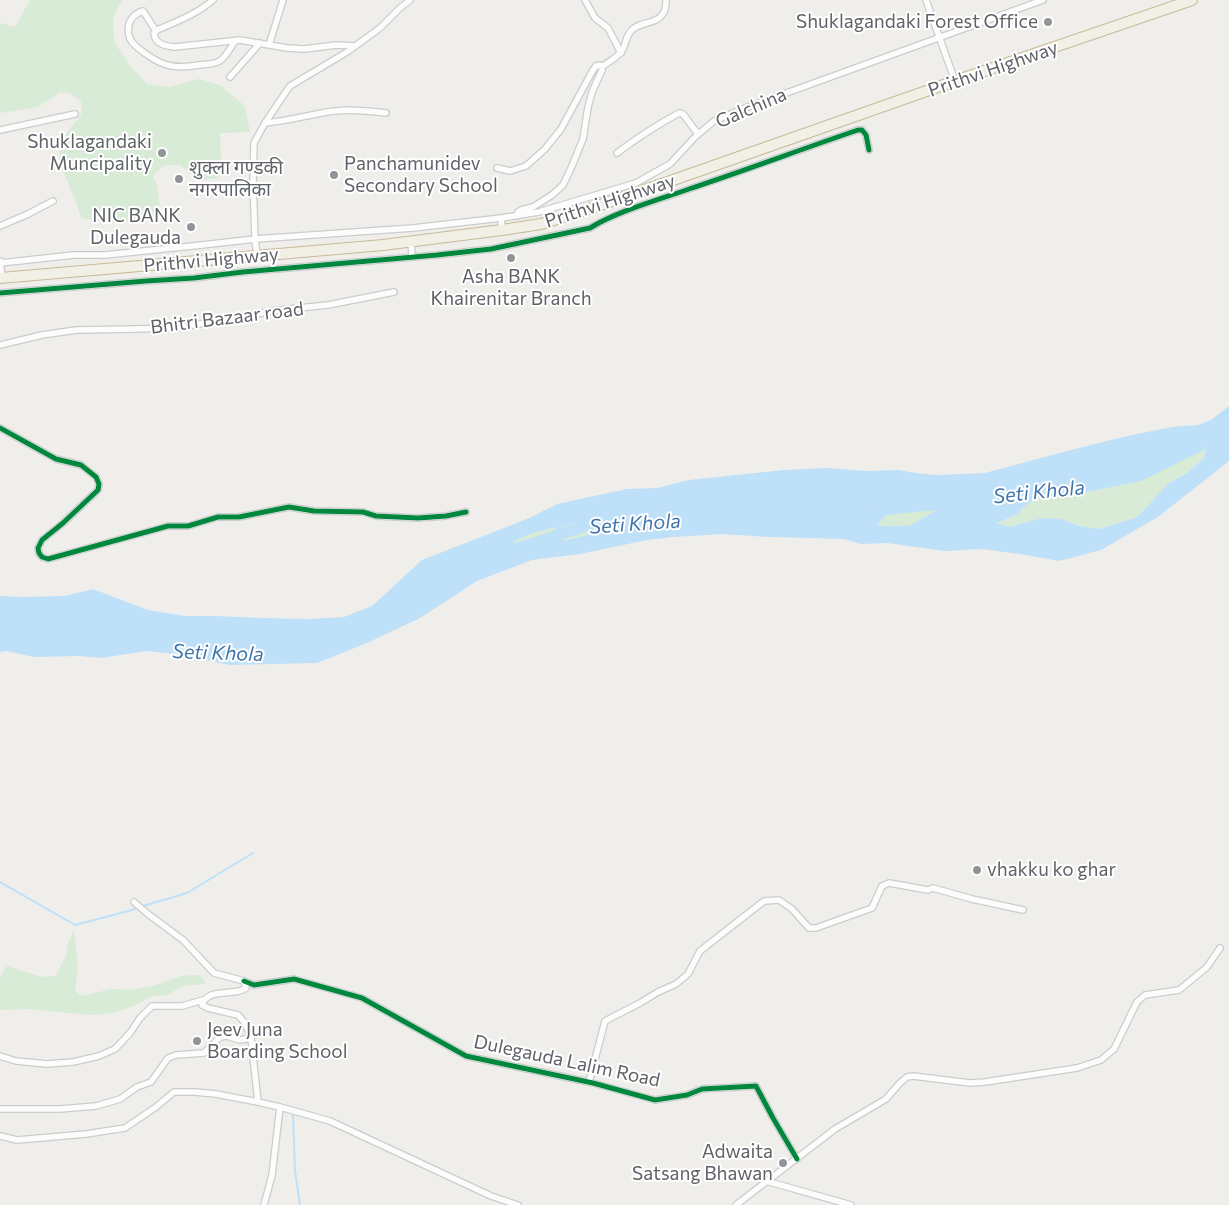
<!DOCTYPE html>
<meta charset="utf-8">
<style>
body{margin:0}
canvas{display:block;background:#efeeea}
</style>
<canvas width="1229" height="1205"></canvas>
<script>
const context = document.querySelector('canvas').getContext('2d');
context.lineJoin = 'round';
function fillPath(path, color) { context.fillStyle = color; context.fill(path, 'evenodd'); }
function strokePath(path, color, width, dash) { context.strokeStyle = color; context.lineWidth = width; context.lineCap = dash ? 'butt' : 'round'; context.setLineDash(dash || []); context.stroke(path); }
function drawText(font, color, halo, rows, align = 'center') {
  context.font = font + ' Commissioner,"Noto Sans Devanagari",sans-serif'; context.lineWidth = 4; context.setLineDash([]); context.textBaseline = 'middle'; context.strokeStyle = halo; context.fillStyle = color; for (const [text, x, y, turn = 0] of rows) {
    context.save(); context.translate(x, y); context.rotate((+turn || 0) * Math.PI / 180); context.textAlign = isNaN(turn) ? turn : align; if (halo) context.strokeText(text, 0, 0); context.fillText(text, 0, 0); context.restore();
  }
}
fillPath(new Path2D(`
 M 30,0 L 122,0 L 113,18 L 114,42 L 132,68 L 147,84 L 169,87 L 199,79 L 220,85 L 245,106 L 250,132 L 220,133 L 222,175 L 215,179 L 197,179 L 180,165 L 165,165 L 153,175 L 157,186 L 160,209 L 146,219 L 106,222 L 81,218 L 76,202 L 60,164 L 58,143 L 81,116 L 81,101 L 70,93 L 60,92 L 38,107 L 0,113 L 0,23 L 15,27 Z
 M 1208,444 L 1204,458 L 1187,473 L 1169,483 L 1137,517 L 1100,529 L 1079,526 L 1061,519 L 1041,518 L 1010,527 L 996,523 L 1016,515 L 1026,505 L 1043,495 L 1081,493 Z
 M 905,502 L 952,502 L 909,526 L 876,526 L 889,511 Z
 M 606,521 L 627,528 L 592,534 L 563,542 L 561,536 L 563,526 L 573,524 Z
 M 556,527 L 553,539 L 540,546 L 519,548 L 513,541 L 532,533 Z
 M 74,929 C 76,949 80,970 75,990 L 81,996 L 112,989 L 130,990 L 156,985 L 181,976 L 192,975 L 199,975 L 204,980 L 205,984 L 182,986 L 168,995 L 152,996 L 134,1006 L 114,1013 L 89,1015 L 29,1009 L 0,1010 L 0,977 L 7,966 L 42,977 L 56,976 L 66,955 L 68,943 Z`), '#d8ebd6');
fillPath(new Path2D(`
 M 1229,406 L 1229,461 L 1158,517 L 1101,550 L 1059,561 L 1026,555 L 982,549 L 945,551 L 887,543 L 861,544 L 844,539 L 768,537 L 722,534 L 673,537 L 647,540 L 580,554 L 532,560 L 477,581 L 420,618 L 367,643 L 317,663 L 230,665 L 175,654 L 146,651 L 101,658 L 79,656 L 34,657 L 6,651 L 0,652 L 0,596 L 18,597 L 65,596 L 93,589 L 148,610 L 185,616 L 214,616 L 262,618 L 307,619 L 344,617 L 372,606 L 422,560 L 527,519 L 557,504 L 627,489 L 657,488 L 689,480 L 784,470 L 827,468 L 866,471 L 898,470 L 916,473 L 937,475 L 985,473 L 1090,445 L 1132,435 L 1172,427 L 1198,425 L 1211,420 ZM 1207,445 L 1204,458 L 1187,473 L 1169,483 L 1137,517 L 1100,529 L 1079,526 L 1061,519 L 1041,518 L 1010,527 L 996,523 L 1016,515 L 1026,505 L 1043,495 L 1081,493 L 1141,481 L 1204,450 ZM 905,502 L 951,502 L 909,526 L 877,526 L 889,511 ZM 606,521 L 626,528 L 592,534 L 563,541 L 561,536 L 563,526 L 573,524 ZM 556,527 L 553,539 L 540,546 L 519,548 L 513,542 L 532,533 Z`), '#bfe0f9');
strokePath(new Path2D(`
 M 0,882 L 75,925 L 136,909
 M 143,906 L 187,893 L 253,853
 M 293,1114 L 295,1171 L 300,1205`), '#bfe0f9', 2);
strokePath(new Path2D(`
 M 878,510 L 964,502
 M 506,552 L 595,523 L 625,522`), '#bfe0f9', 11);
const minor = new Path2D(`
 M 213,0 C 197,14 176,22 157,30 L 154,33 C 155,45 166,46 175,47 L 240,40 L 287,48 L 304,49 L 337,45 L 355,46
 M 585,0 L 595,18 L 608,28 L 621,53
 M 926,0 L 955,81
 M 156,31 L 143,11 C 139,12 137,13 133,17 C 128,22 127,31 130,39 C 134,47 155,61 164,64 C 175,68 188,67 199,65 C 206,64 215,65 221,60 C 227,55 231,47 235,41
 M 269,45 L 283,0
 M 602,67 C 609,61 619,57 623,49 C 626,43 626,36 631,31 C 639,21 655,25 662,15 C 665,12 666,4 666,0
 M 230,77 L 260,43
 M 265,123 C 289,121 311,114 335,111 C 352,109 369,111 386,113
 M 0,130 L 75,114
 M 617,153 C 637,138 657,125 679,113 L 683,114 L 698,134
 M 497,168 L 510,171 L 526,166 L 545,149 L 561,129 L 593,70 L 596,66 L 600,65 L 602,67 L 602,70 L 592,92 L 588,107 L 583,139 L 572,166 L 563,185 L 552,195 L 533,207 L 521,210 L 518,212 L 517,216
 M 0,226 L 26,215 L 53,201
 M 502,230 L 501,218 L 539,212 L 636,183 L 670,164 L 695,137 L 714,121 L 745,108 L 1043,0
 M 411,242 L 412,257
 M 257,256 L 255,239 L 253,183 L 254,143 L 265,123 L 279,102 L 290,86 L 347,52 L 380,28 L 400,8 L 410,0
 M 0,261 L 2,278
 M 0,263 L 74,255 L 105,255 L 202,245 L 255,239 L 413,228 L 501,218
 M 0,293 L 146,281 L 194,278 L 243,272 L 437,255 L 491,249 L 590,228 C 618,211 658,200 689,189 C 746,170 802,149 858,130 L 862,130 L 866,135 L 869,150
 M 0,345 L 42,335 L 76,330 L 135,329 L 177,328 L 279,310 L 328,305 L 394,292
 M 0,428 L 56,459 L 81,465 L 96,477 L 99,484 L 98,490 L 63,523 L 42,540 L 38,548 L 39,553 L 42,557 L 48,559 L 168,526 L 188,526 L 218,517 L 239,517 L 289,507 L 314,511 L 363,512 L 376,516 L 418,518 L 446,516 L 466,512
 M 134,902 L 148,914 L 183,940 L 214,973 L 244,981 L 246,988 C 245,989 240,991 239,991 C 227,994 206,990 202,1005 L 208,1008 L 238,1015 L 245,1023 L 251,1038 L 258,1102 L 280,1107 L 272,1175 L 264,1205
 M 244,981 L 254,985 L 294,979 L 362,998 L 466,1056 L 593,1083 L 655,1100 L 687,1095 L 702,1089 L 756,1086 L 773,1118 L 797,1159
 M 0,1056 L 16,1061 L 47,1064 L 73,1062 L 99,1056 L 115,1049 L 130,1033 L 140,1018 L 152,1006 L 182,1006 L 203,1000
 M 589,1082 L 605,1021 L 640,1003 L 658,992 L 676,984 L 688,974 L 700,951 L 764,901 L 779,900 L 792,909 L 809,928 L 816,928 L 872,908 L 882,886 L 889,883 L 928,890 L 933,888 L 972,899 L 1023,910
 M 280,1107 L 330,1121 L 491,1196 L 518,1205
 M 0,1109 L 60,1109 L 96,1106 L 120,1099 L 137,1087 L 151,1082 L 168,1058 L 176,1055 L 204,1053 L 220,1037 L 227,1036 L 240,1040 L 251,1038
 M 0,1136 L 17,1140 L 86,1134 L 125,1128 L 156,1107 L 174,1092 L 195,1092 L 216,1094 L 258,1102
 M 766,1181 L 851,1205
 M 736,1205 L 835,1129 L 886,1099 L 900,1083 L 907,1077 L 913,1076 L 970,1083 L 985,1082 L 1077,1068 L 1101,1060 L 1114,1049 L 1137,1002 L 1145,995 L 1179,990 L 1207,967 L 1220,948`);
const trunk = new Path2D(`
 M 0,278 L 383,245 L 502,230 L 541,224 L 580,212 L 659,185 L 955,81 L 1192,0`);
strokePath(minor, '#cbcccc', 8);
strokePath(trunk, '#c8b996', 12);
strokePath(minor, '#fdfcfc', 5.5);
strokePath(trunk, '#f2f0e6', 10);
strokePath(new Path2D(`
 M 0,293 L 146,281 L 194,278 L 243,272 L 437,255 L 491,249 L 590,228 C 618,211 658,200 689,189 C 746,170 802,149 858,130 L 862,130 L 866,135 L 869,150
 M 0,428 L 56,459 L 81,465 L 96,477 L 99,484 L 98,490 L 63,523 L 42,540 L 38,548 L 39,553 L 42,557 L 48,559 L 168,526 L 188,526 L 218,517 L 239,517 L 289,507 L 314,511 L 363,512 L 376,516 L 418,518 L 446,516 L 466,512
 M 244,981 L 254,985 L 294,979 L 362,998 L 466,1056 L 593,1083 L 655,1100 L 687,1095 L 702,1089 L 756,1086 L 773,1118 L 797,1159`), '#00873e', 5);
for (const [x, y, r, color] of [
 [1048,22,5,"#919496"],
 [162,153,5,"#919496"],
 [334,175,5,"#919496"],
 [179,179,5,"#919496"],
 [191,227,5,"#919496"],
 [511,258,5,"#919496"],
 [977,870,5,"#919496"],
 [197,1041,5,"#919496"],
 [783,1163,5,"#919496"]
]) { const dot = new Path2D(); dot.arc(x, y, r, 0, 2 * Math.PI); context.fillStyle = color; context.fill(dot); strokePath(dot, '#fff', 2); }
drawText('19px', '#5f6368', '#fff', [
 ["Shuklagandaki Forest Office",1038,22],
 ["Shuklagandaki",152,142],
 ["Muncipality",152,164],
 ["Panchamunidev",344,164,"left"],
 ["Secondary School",344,186,"left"],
 ["शुक्ला गण्डकी",189,168,"left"],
 ["नगरपालिका",189,190,"left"],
 ["NIC BANK",181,216],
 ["Dulegauda",181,238],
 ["Asha BANK",511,277,"center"],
 ["Khairenitar Branch",511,299,"center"],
 ["vhakku ko ghar",987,870,"left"],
 ["Jeev Juna",207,1030,"left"],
 ["Boarding School",207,1052,"left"],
 ["Adwaita",773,1152],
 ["Satsang Bhawan",773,1174]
], 'right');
drawText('19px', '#5f6368', '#fff', [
 ["Prithvi Highway",993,69,-19],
 ["Galchina",751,108,-23],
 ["Prithvi Highway",610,201,-18],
 ["Prithvi Highway",211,260,-5],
 ["Bhitri Bazaar road",227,318,-7],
 ["Dulegauda Lalim Road",567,1061,12]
]);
drawText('italic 20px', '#4174aa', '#fff', [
 ["Seti Khola",1039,492,-6],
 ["Seti Khola",635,524,-4],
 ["Seti Khola",218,653,2]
]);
</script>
